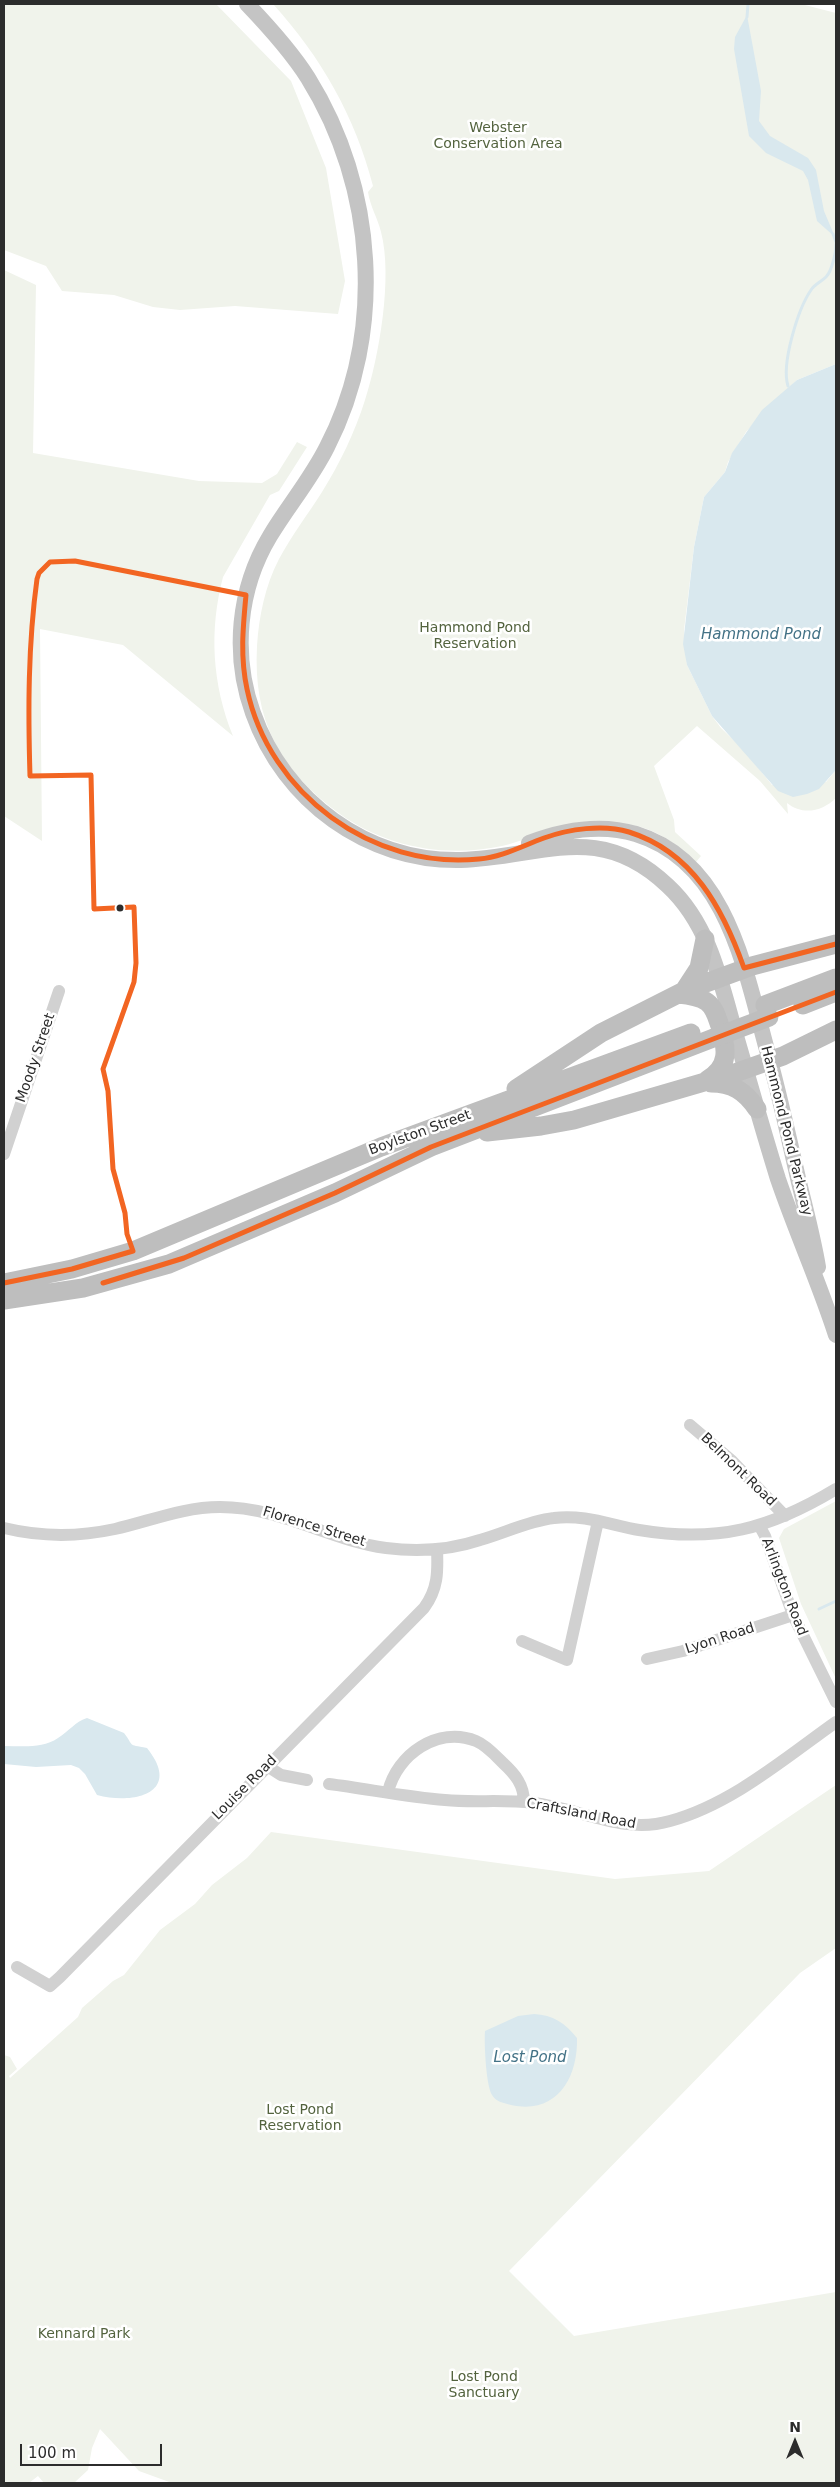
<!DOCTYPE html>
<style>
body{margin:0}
#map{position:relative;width:840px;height:2487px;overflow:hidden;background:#fff;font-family:"DejaVu Sans",sans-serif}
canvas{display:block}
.frame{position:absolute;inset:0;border:5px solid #2c2c2c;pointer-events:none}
.north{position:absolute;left:770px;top:2417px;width:50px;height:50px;-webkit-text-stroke:4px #fff;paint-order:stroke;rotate:0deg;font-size:14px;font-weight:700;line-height:20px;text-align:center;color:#2c2c2c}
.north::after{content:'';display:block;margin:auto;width:18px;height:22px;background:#2c2c2c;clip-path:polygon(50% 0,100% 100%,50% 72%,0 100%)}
.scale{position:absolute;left:20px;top:2444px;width:142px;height:22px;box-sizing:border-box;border:2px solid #2c2c2c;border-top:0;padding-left:6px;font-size:15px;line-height:18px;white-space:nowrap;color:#2c2c2c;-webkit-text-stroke:4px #fff;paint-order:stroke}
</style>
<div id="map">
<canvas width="840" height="2487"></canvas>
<div class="frame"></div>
<div class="north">N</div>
<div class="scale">100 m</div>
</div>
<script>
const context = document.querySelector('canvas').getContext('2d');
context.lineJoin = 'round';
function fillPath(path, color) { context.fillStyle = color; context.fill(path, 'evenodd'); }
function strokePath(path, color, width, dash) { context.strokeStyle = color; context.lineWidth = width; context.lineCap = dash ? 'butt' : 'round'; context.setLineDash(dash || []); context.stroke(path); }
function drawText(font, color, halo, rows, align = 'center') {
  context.font = font + ' "DejaVu Sans",sans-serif'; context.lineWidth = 5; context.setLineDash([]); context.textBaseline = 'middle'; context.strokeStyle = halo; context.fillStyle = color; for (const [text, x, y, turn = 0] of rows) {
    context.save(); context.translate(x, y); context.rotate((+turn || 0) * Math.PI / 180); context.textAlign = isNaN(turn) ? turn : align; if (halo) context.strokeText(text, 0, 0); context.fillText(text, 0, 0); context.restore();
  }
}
fillPath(new Path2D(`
 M 4,4 L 216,4 L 291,81 L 326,168 L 345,281 L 338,314 L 235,306 L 180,310 L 153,307 L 114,295 L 62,291 L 46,266 L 4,250 Z
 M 273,4 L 801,4 L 836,13 L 836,364 L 797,380 L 746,432 L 728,462 L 725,472 L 704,497 L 694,547 L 684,630 L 687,665 L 712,716 L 721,728 L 744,750 L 772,785 L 826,782 L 836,770 L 836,798 C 823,811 803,816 787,803 L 788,814 L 760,781 L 697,726 L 654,766 L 674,820 L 675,832 L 701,856 L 696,862 C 678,845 656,829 632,825 C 620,823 606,826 595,827 C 582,827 569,827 557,829 C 539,832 521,842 502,846 C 445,858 386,847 340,814 C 279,770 253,720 257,646 C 259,616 265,586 279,559 C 292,535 308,514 322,492 C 340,463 355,432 365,400 C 379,357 393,277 381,232 C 378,219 370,206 368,192 L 373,186 C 355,116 321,57 273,4 Z
 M 4,270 L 36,285 L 33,453 L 199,481 L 262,483 L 277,474 L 297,442 L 307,447 L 279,491 L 270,495 L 223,577 C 209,630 212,684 233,736 L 123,645 L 40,629 L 42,841 L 4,816 Z
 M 836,1501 L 836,1679 L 801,1604 L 779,1538 L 784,1529 Z
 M 836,1785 L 836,1948 L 800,1973 L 509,2271 L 574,2336 L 836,2292 L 836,2483 L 172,2483 L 139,2471 L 100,2429 L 92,2448 L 88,2470 L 74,2483 L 44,2483 L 38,2476 L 29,2483 L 4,2483 L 4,2055 L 10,2057 L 17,2069 L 9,2076 L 10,2078 L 78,2017 L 82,2008 L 113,1981 L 124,1975 L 160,1930 L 195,1904 L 212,1885 L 247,1858 L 271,1832 L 615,1879 L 709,1871 Z`), '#f0f3eb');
fillPath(new Path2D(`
 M 747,15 L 761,91 L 759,121 L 770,136 L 808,158 L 816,170 L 824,211 L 835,237 L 817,221 L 808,180 L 803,171 L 766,153 L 749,136 L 734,49 L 735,37 Z
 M 836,364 L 836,770 L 819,789 L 807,794 L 793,797 L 778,791 L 712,716 L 687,665 L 683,644 L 694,547 L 704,497 L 725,472 L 732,453 L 762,410 L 797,380 Z
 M 87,1718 L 124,1733 C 135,1747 126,1744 147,1748 C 183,1793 134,1805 97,1795 L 85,1774 L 79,1768 L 71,1765 L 36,1767 L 4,1764 L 4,1746 C 22,1746 42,1749 58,1738 C 68,1732 76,1721 87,1718 Z
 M 534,2014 C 553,2015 565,2023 577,2038 C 578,2079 556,2115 511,2105 C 504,2103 496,2102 492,2095 C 486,2085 484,2043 485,2031 L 518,2016 Z`), '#d9e8ee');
strokePath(new Path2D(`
 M 747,17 L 748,4
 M 833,234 L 836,242
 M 788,386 C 781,364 798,309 811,290 C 815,284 821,282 826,277 C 832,271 836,252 836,244
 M 819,1609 L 836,1601`), '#d9e8ee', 3);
strokePath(new Path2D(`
 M 4,1154 L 59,991
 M 690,1425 L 731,1460 L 785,1516
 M 759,1525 L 765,1536 L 793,1615 L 836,1702
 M 4,1528 C 41,1537 78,1537 115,1529 C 150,1521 183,1507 220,1507 C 281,1507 328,1540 386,1548 C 417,1552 450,1550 480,1540 C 505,1533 528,1521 554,1518 C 583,1514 611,1525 639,1530 C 717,1543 770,1529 836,1489
 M 522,1641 L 567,1660 L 598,1521
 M 647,1659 L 683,1651 L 793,1615
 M 267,1766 L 281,1775 L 307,1780
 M 329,1784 C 368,1789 407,1797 445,1800 C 474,1803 504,1799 533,1803 C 580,1808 622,1835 670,1821 C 732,1804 785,1758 836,1722
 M 388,1792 C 397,1754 438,1726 476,1741 C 486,1745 495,1755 503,1763 C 515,1774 524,1785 524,1802
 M 17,1967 L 50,1986 L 60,1977 L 424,1608 C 438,1589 438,1572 437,1549`), '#d1d1d1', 12);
strokePath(new Path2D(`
 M 247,4 C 269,27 291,51 308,78 C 376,187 386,332 327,447 C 311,479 288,506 270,536 C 238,589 232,655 253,713 C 284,801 367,862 461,860 C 541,858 598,819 668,886 C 710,925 721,983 736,1036 C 750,1084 763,1131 778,1179 C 796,1232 819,1282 836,1335
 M 529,843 C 563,830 599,823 636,834 C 727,862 745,970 767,1050 C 779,1092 788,1135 798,1178 C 805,1208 813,1237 818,1267`), '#c4c4c4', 16);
strokePath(new Path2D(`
 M 684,991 L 699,968 L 705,939
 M 678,994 C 688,995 699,996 707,1002 C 715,1008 717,1018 720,1026 C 727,1048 730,1067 707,1080
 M 765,1005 L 836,978
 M 803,1005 L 836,992
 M 711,1083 C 732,1083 745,1091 757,1109
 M 516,1089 L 601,1033 L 684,991 L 752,966 L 836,944
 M 487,1132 L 541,1126 L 574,1120 L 732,1074 L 783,1056 L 836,1030
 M 4,1283 L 72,1269 L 133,1251 L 381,1147 L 691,1033
 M 4,1300 L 83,1288 L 169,1264 L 335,1193 L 431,1147 L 716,1037`), '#bebebe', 19);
strokePath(new Path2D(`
 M 716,1037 L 769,1017`), '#bebebe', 19);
strokePath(new Path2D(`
 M 4,1283 L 72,1269 L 133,1251 L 127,1234 L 125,1213 L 113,1169 L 108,1091 L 103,1069 L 134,982 L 136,963 L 134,907 L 94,909 L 91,775 L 30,776 C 28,710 28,645 37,579 L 39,573 L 50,562 L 75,561 L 246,595 C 243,627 240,657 247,689 C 269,794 373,870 479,859 C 502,857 522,846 544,838 C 569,829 603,824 629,832 C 693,852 723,909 744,968 L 836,944
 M 103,1283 L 184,1258 L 335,1193 L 431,1147 L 836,992`), '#f26522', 5);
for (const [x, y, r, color] of [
 [120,908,4.5,"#2c2c2c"]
]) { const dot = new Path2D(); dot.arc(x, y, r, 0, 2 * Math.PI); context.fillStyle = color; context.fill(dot); strokePath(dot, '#fff', 2); }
drawText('14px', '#53633e', '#fff', [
 ["Webster",498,128],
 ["Conservation Area",498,144],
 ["Hammond Pond",475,628],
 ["Reservation",475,644],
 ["Lost Pond",300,2110],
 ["Reservation",300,2126],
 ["Kennard Park",84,2334],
 ["Lost Pond",484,2377],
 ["Sanctuary",484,2393]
]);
drawText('14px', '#2c2c2c', '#fff', [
 ["Moody Street",36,1058,-71],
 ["Hammond Pond Parkway",786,1131,76],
 ["Boylston Street",420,1133,-20],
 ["Belmont Road",738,1470,44],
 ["Florence Street",314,1527,17],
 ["Arlington Road",784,1587,69],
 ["Lyon Road",720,1639,-18],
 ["Louise Road",245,1788,-45],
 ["Craftsland Road",581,1814,11]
]);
drawText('italic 15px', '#437286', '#fff', [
 ["Hammond Pond",761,635],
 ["Lost Pond",530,2058]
]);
</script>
